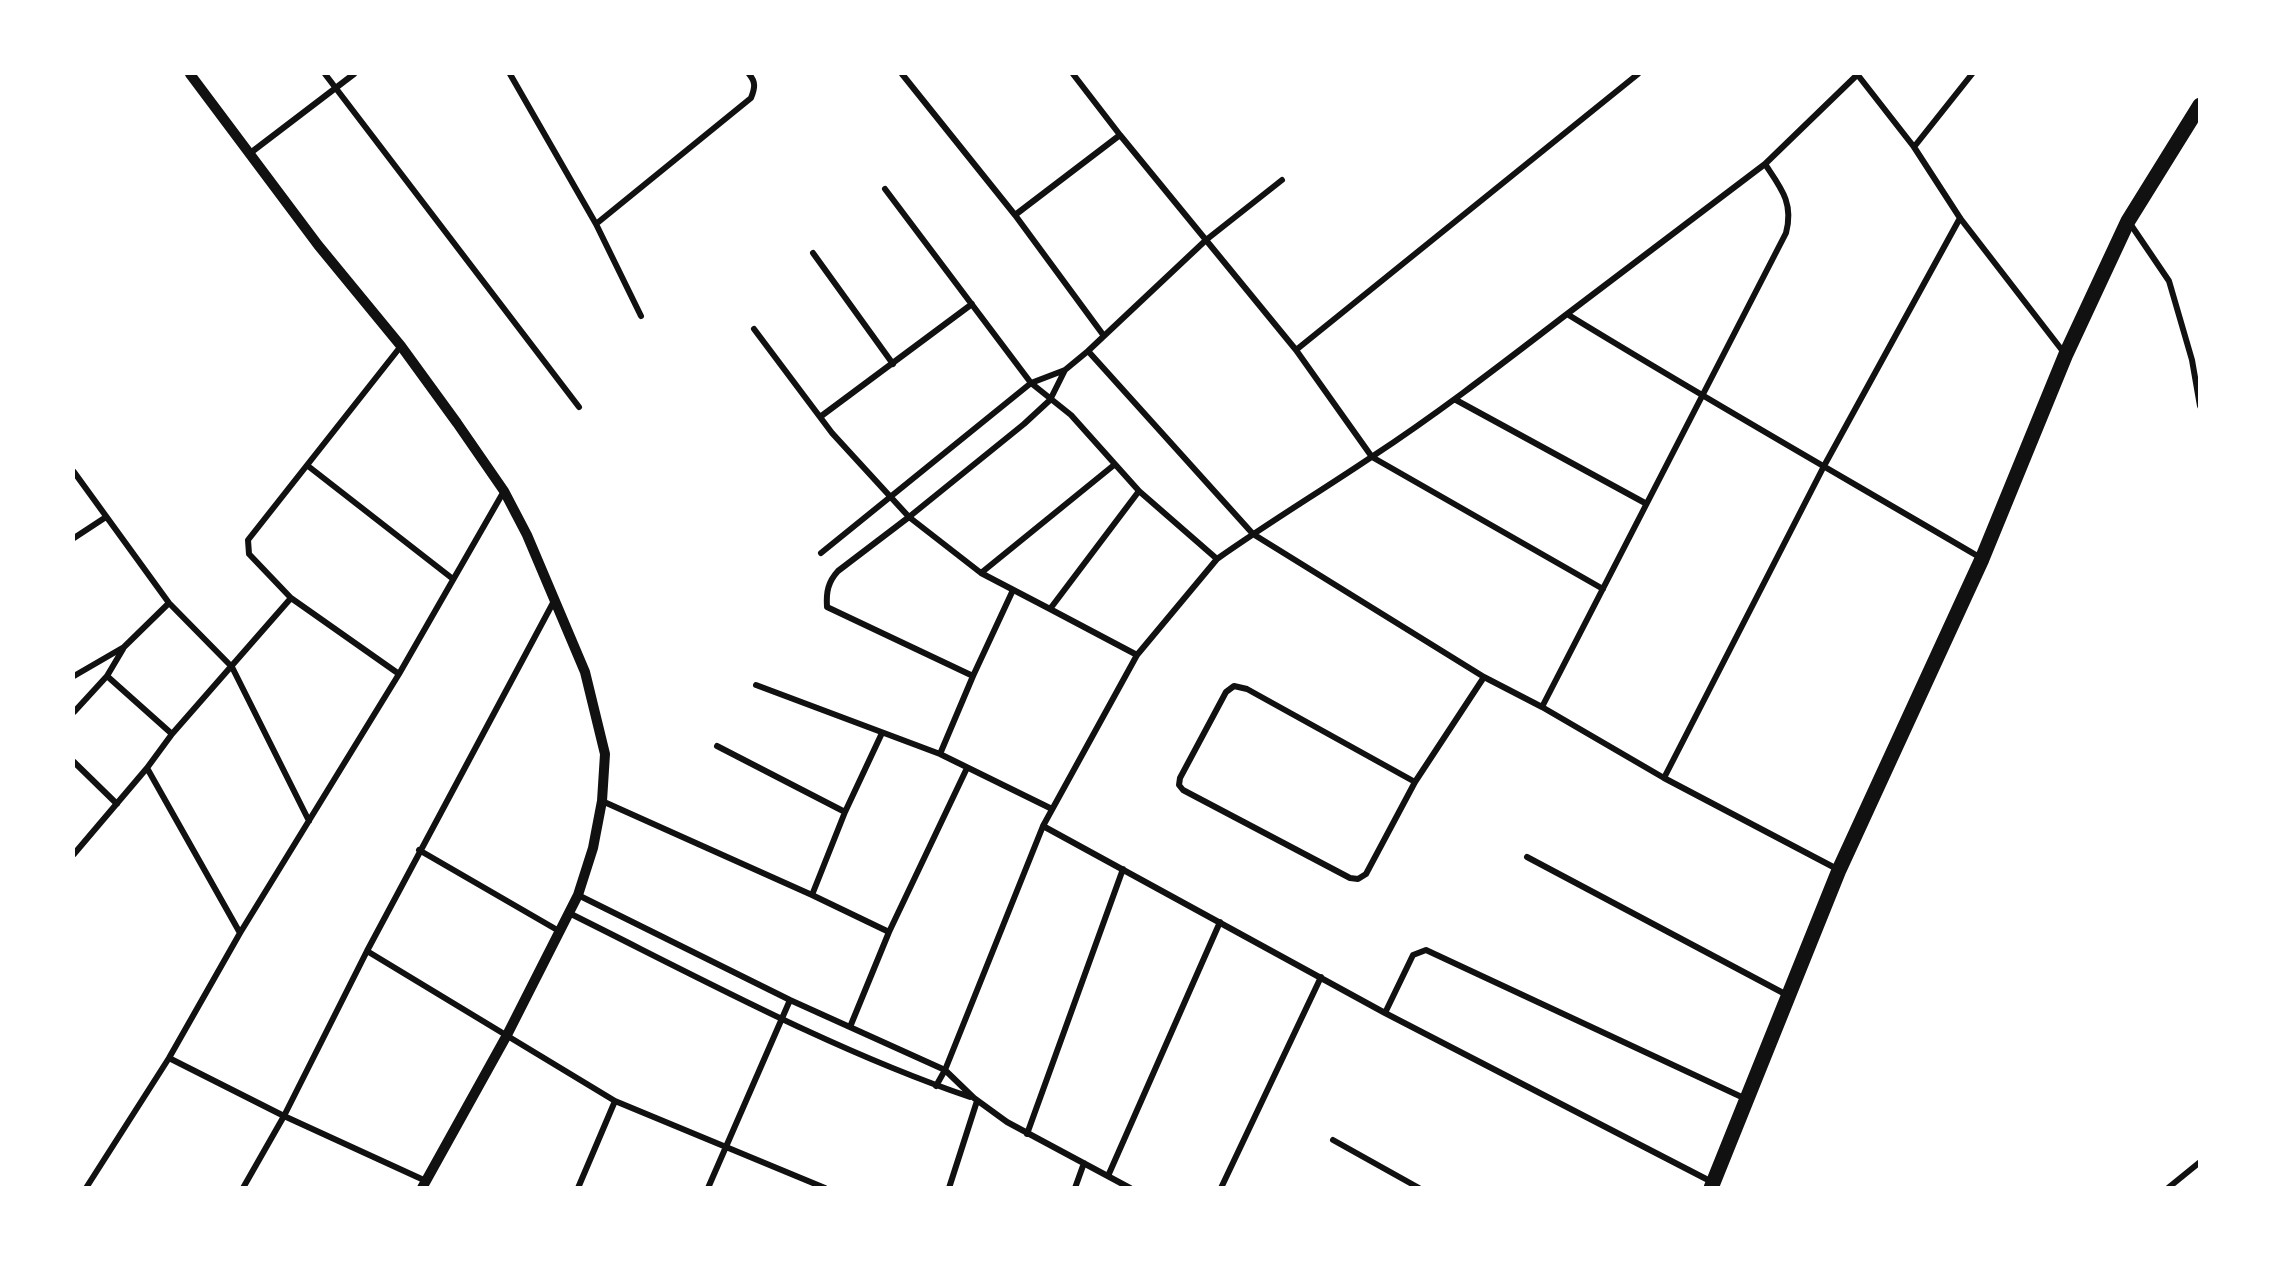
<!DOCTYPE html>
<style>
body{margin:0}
#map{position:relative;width:2273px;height:1261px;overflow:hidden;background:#fff;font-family:"Public Sans",sans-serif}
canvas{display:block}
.frame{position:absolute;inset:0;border:75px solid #fff;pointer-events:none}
</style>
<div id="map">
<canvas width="2273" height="1261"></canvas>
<div class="frame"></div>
</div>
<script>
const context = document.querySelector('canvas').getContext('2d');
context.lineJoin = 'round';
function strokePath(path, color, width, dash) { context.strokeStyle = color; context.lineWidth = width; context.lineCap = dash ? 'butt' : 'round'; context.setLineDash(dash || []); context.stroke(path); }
strokePath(new Path2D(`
 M 325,74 L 579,407
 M 510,74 L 596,224 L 641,316
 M 902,74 L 1015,215 L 1104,336
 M 1073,74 L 1120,135 L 1296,350 L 1372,457 L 1603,589
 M 1857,74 L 1914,147 L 1960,218 L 2065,354
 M 1914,147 L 1972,74
 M 249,154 L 354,74
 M 885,189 L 1031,383 L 1071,415 L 1139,491 L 1217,559 C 1268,523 1321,491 1373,456 C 1440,412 1503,363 1567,314 C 1704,398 1843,477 1981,558
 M 1015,215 L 1120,135
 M 2129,222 L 2169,281 L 2192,360 L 2200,406
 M 596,224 L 751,98 C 755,88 756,82 749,74
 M 813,253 L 893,364
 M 972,304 L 820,417 L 832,433 L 909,517 L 981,573 L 1114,465
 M 1567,314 L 1765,164 L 1858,74
 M 754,329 L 820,417
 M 1296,350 L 1638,74
 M 1088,351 L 1253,534 L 1484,677 L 1542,707 L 1664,778 L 1839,870
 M 1456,400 L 1645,503
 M 308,466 L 453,579
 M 74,472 L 169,603 L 232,667 L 309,821
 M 74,538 L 106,517
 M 821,553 L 1031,383 L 1065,370 L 1088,351 L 1206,240 L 1282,180
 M 981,573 L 1050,609 L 1139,491
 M 1013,590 L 973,676 L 940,754 L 1052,809
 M 291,598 L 399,674
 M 554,601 L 367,951 L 615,1101
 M 1050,609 L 1137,655
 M 74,676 L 124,647 L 169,603
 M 107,676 L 172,734
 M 973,676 L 827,607 C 826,592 828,582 838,571 L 909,517 L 1024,424 L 1050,400 L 1065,370
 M 756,685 L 940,754
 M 1234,686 L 1247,689 L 1415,782 L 1366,874 L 1358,879 L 1350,878 L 1183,790 L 1179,785 L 1180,778 L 1226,692 Z
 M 1542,707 L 1786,233 C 1794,203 1781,188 1765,164
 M 74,712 L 107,676 L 123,649
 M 717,746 L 845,812 L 812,895 L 889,932 L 850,1027
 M 74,762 L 117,804
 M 1664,778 L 1824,466 L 1960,218
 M 1415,782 L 1484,677
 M 602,801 L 812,895
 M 845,812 L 882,733
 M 1043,826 L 1385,1013 L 1712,1182
 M 419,850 L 559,931
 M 74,854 L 147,768
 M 1527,857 L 1787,995
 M 578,895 L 790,1000 L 945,1070 L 974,1098 L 1007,1122 L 1130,1188
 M 569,913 C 698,977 834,1051 970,1097
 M 889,932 L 967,768
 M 240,933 L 147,768 L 172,734 L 291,598 L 249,554 L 248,540 L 401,346
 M 367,951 L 284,1116 L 426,1181
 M 1385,1013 L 1413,955 L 1426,950 L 1746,1099
 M 169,1058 L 284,1116 L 243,1188
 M 936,1086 L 945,1070 L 1043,826 L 1137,655 L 1217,559
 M 1027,1134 L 1123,869
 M 1333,1140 L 1419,1188
 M 1108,1176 L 1220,922
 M 86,1188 L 169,1058 L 240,933 L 399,674 L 504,491
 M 578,1188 L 615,1101 L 825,1188
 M 708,1188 L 790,1000
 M 949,1188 L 977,1101
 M 1075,1188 L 1084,1163
 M 1221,1188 L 1321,977
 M 2168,1188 L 2200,1162`), '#111', 6);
strokePath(new Path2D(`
 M 190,74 L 318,245 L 401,346 L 457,423 L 504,491 L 527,535 L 585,672 L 605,754 L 602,801 L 593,848 L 578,895 L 507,1035 L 422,1188`), '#111', 10);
strokePath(new Path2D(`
 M 1711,1188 L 1839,870 L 1982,559 L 2066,354 L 2128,221 L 2200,105`), '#111', 15);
</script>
